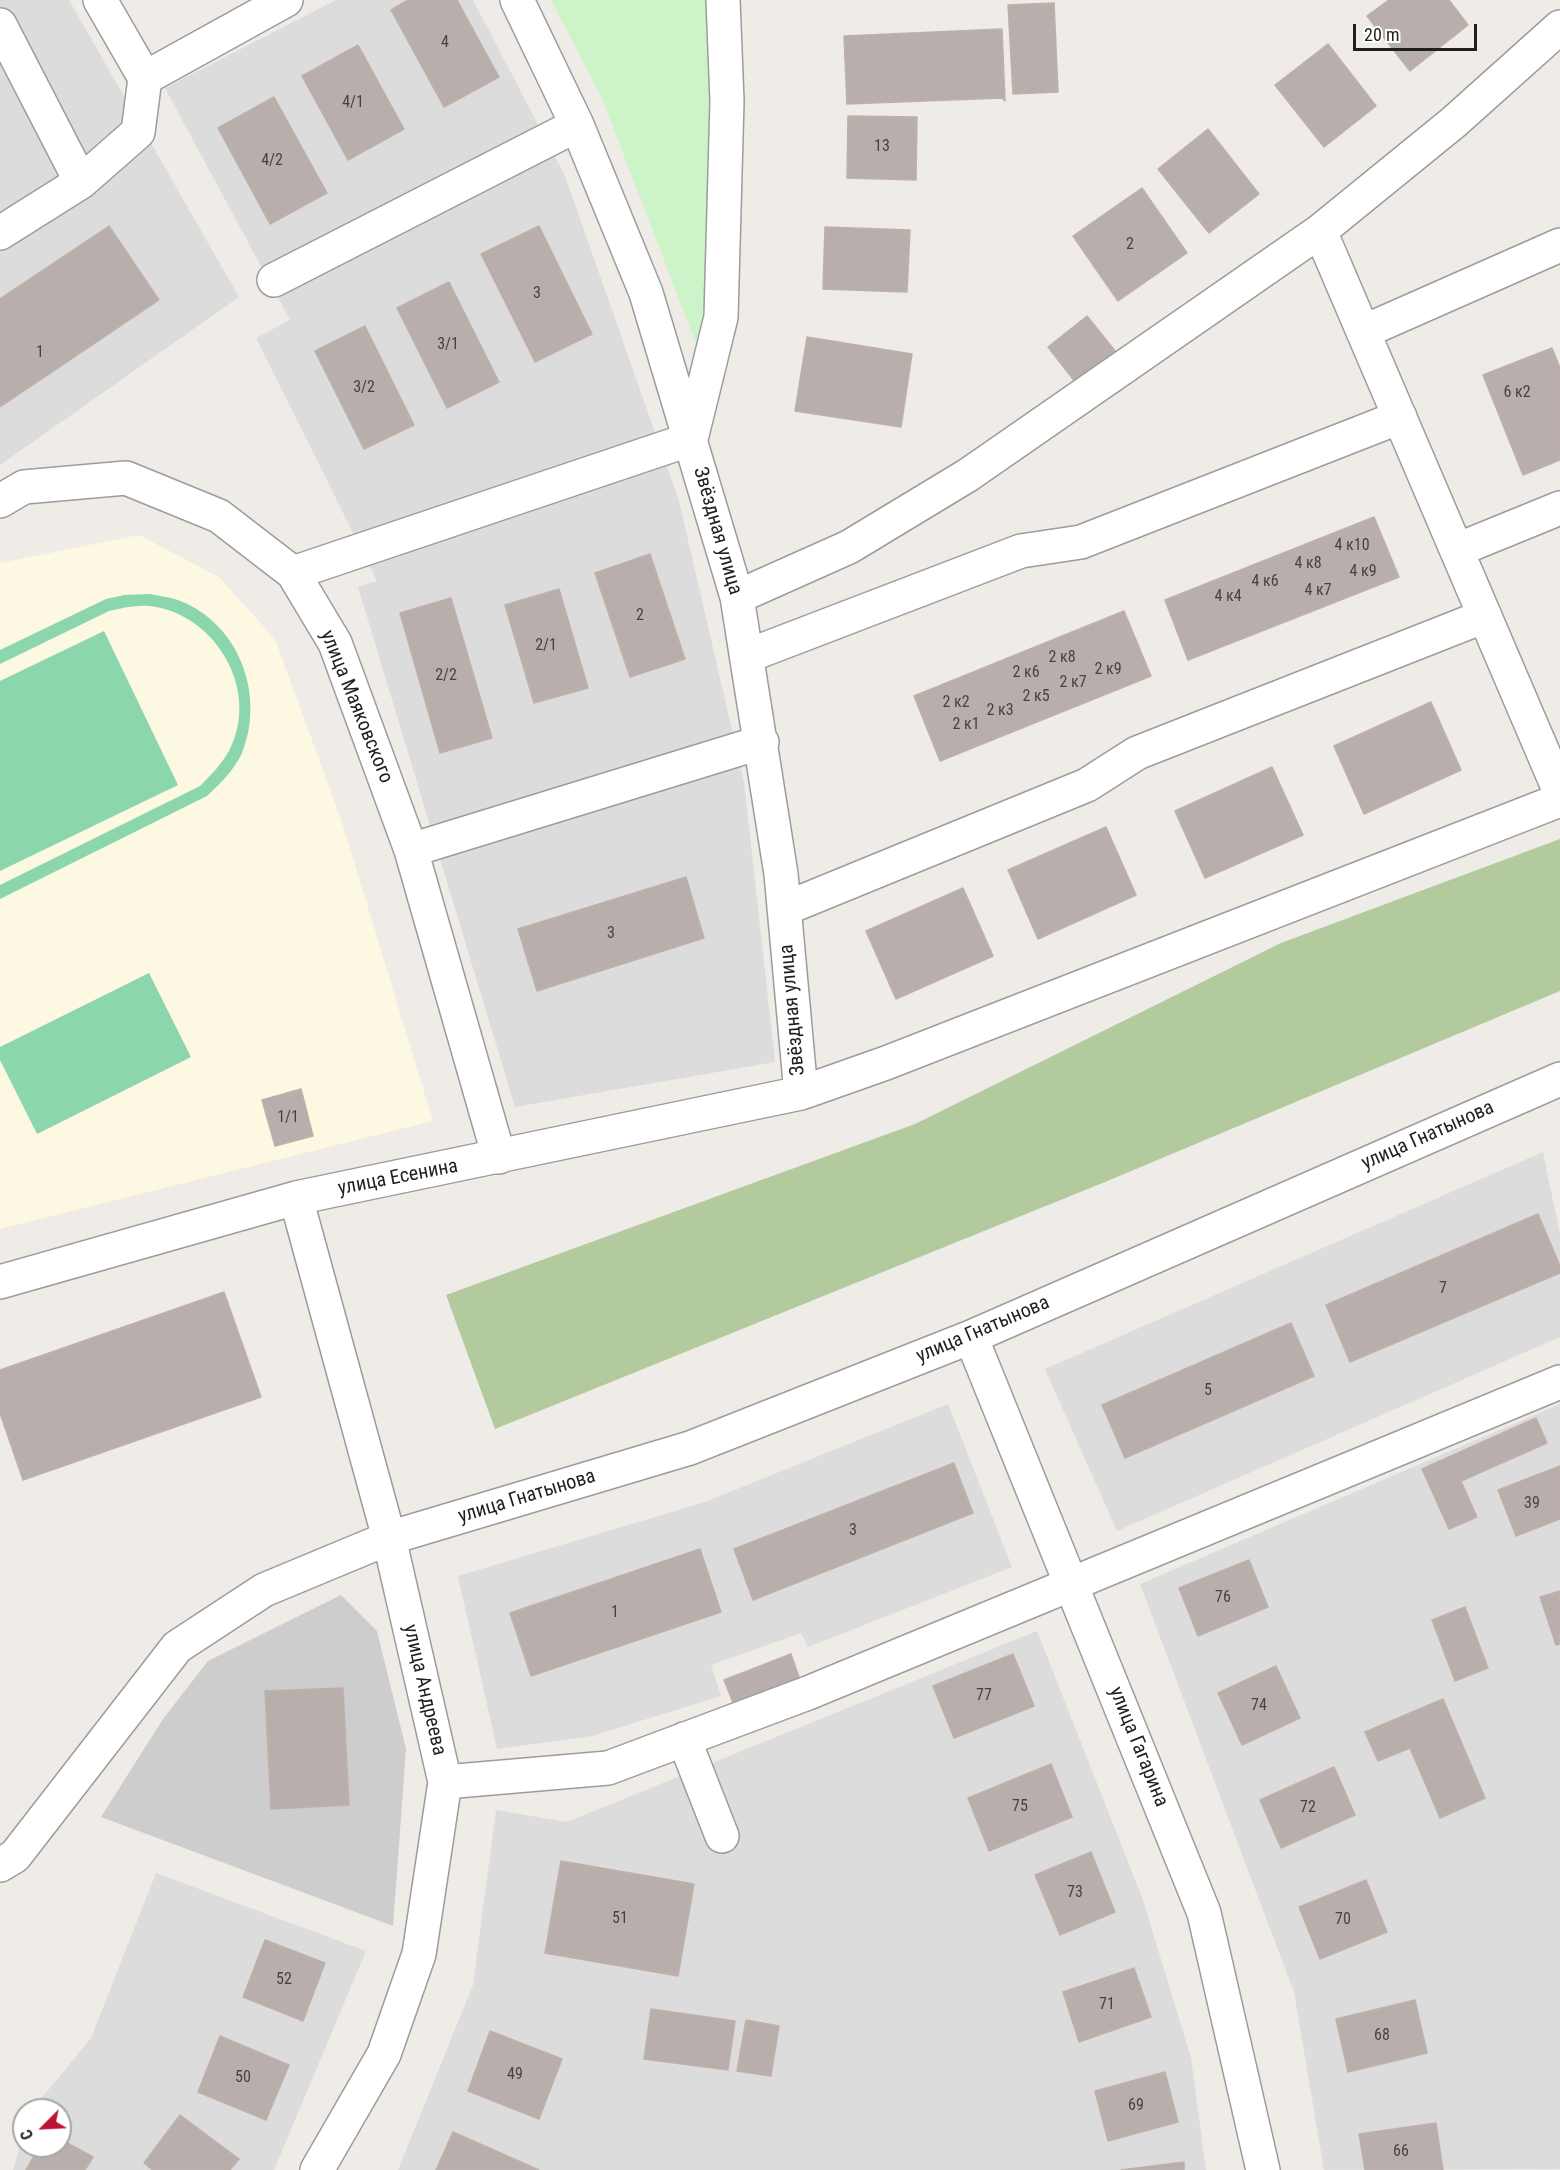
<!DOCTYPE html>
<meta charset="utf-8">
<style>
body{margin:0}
#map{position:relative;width:1560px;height:2170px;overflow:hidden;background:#efebe6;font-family:"Roboto Condensed",sans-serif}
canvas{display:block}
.north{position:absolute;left:12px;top:2098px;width:60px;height:60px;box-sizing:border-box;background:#fff;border:2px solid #a5a5a5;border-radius:50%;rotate:246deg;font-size:16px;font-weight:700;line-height:24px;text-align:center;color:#1f1f1f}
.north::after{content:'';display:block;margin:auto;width:21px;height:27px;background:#ba1430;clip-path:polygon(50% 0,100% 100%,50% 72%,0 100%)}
.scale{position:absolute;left:1353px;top:24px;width:124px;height:27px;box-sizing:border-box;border:3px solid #1f1f1f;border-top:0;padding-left:8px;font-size:18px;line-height:21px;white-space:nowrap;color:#1f1f1f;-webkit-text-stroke:4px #fff;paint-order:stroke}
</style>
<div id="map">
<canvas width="1560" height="2170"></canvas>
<div class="north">С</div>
<div class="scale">20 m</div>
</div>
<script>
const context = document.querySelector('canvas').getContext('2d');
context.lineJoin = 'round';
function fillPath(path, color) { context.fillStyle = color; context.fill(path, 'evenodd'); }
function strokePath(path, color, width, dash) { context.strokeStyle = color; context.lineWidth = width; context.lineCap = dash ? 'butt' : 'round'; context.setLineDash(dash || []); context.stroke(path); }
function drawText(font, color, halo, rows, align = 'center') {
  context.font = font + ' "Roboto Condensed",sans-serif'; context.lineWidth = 5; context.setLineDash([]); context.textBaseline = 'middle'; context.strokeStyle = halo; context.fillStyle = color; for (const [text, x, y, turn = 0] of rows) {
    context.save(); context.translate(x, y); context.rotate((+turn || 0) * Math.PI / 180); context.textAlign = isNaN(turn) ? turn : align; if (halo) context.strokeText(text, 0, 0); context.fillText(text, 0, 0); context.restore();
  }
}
fillPath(new Path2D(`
 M 0,0 L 69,0 L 239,297 L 0,465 Z
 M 336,0 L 473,0 L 565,176 L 679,501 L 744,782 L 775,1062 L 515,1107 L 358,587 L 377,581 L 256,338 L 290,320 L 165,88 Z
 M 1543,1152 L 1560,1235 L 1560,1337 L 1117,1531 L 1045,1369 Z
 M 948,1404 L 1012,1567 L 808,1647 L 801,1633 L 711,1665 L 721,1696 L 592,1736 L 497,1749 L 458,1576 L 705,1502 Z
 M 1560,1404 L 1560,2169 L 1324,2170 L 1294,1992 L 1140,1584 Z
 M 1037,1631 L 1143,1900 L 1191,2058 L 1206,2170 L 398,2170 L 473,1985 L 496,1810 L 567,1822 Z
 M 156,1873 L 366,1951 L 274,2170 L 13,2170 L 24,2132 L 24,2146 L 60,2146 L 60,2110 L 32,2110 L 91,2038 Z`), '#dddcdc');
fillPath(new Path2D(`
 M 139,535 L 219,577 L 275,639 L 342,822 L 433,1121 L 0,1229 L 0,563 Z`), '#fcf8e2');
fillPath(new Path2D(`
 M 341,1595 L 377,1631 L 406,1749 L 393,1926 L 101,1817 L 163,1719 L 208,1661 Z`), '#cdcdcd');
fillPath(new Path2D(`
 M 1560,839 L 1560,991 L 1105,1182 L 495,1429 L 446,1295 L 915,1124 L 1281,943 Z`), '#b3ca9f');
fillPath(new Path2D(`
 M 551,0 L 717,0 L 717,316 L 700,354 L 601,96 Z`), '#ccf4c8');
fillPath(new Path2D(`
 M 150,594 C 159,596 169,597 178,600 C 238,622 266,694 242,753 C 234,770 221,783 207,796 L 0,899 L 0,885 L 200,786 C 211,775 221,765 229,751 C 261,691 216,614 150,606 C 136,605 123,608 109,611 L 0,664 L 0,650 L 106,599 L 124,595 Z
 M 104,631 L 178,785 L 0,871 L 0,681 Z
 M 149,973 L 191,1057 L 37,1134 L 0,1060 L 0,1047 Z`), '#8cd6ad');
const building = new Path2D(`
 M 408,0 L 457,0 L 499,77 L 444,107 L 391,10 Z
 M 1389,0 L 1449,0 L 1468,25 L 1410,71 L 1367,16 Z
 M 1054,3 L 1058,92 L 1013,94 L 1008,5 Z
 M 1002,29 L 1005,101 L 1002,98 L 847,104 L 844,36 Z
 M 1328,44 L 1376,106 L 1324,147 L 1275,85 Z
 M 358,45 L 404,129 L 348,160 L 302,76 Z
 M 274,97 L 327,193 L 270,224 L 218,128 Z
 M 848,116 L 917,117 L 916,180 L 847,178 Z
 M 1208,129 L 1259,194 L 1209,233 L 1158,169 Z
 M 1142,188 L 1187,253 L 1118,301 L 1073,236 Z
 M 109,226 L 159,300 L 0,407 L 0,299 Z
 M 539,226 L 592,334 L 535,362 L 481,254 Z
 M 825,227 L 910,230 L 907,292 L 823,289 Z
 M 449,282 L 499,382 L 447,408 L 397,308 Z
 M 1087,316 L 1116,352 L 1076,383 L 1048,347 Z
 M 365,326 L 414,425 L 364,449 L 315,351 Z
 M 807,337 L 912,354 L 901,427 L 795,411 Z
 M 1552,348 L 1560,368 L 1560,460 L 1523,475 L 1483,375 Z
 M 1374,517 L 1399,577 L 1188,660 L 1165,600 Z
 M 650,554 L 685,659 L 630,677 L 595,573 Z
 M 559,589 L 588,688 L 534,703 L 505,605 Z
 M 451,598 L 492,738 L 440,753 L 400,613 Z
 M 1124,611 L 1151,676 L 940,761 L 914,696 Z
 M 1431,702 L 1461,770 L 1364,814 L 1334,746 Z
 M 1272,767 L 1303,835 L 1205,878 L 1175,811 Z
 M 1106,827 L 1136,895 L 1038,939 L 1008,870 Z
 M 686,877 L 704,938 L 537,991 L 518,929 Z
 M 963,888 L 993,956 L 896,999 L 866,931 Z
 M 301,1089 L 313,1136 L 275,1146 L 262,1100 Z
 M 1538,1214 L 1560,1266 L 1560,1273 L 1350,1362 L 1326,1305 Z
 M 224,1292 L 261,1397 L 23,1480 L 0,1413 L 0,1370 Z
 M 1291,1323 L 1314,1376 L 1125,1458 L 1102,1405 Z
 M 1536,1418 L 1547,1443 L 1461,1481 L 1477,1517 L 1449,1529 L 1422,1469 Z
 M 954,1463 L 973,1513 L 753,1600 L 734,1549 Z
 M 1560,1466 L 1560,1519 L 1516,1536 L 1498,1490 Z
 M 700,1549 L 721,1612 L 531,1676 L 510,1613 Z
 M 1249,1560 L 1268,1607 L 1198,1636 L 1179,1588 Z
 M 1560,1591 L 1560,1644 L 1556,1645 L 1540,1597 Z
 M 1465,1607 L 1488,1668 L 1455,1681 L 1432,1620 Z
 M 791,1654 L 800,1680 L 734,1705 L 724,1680 Z
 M 1013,1654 L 1034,1706 L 954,1738 L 933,1686 Z
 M 1276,1666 L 1300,1718 L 1242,1745 L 1218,1693 Z
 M 343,1688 L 349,1805 L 271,1809 L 265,1691 Z
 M 1443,1699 L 1485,1798 L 1440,1818 L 1410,1748 L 1378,1761 L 1365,1732 Z
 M 1051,1764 L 1072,1817 L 989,1851 L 968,1798 Z
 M 1334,1767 L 1355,1815 L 1281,1848 L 1260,1800 Z
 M 1091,1852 L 1115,1912 L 1060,1935 L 1035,1875 Z
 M 561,1861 L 694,1884 L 678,1976 L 545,1953 Z
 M 1366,1880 L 1387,1932 L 1320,1959 L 1299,1907 Z
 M 265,1940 L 325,1963 L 303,2021 L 243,1997 Z
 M 1134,1968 L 1151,2017 L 1079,2042 L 1063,1992 Z
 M 1415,2000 L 1427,2053 L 1348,2072 L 1336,2019 Z
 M 651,2009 L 735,2021 L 728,2070 L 644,2059 Z
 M 746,2020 L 779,2026 L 771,2076 L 737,2071 Z
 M 490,2031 L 562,2059 L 539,2119 L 468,2091 Z
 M 220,2036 L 289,2065 L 266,2120 L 198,2092 Z
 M 1165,2072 L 1178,2122 L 1108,2141 L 1095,2091 Z
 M 180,2115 L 239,2159 L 230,2170 L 153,2170 L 144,2163 Z
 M 1436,2123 L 1443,2170 L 1365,2170 L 1359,2134 Z
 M 453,2132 L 539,2170 L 436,2170 Z
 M 60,2139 L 93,2157 L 85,2170 L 26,2170 L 40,2146 L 60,2146 Z
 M 1184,2162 L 1184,2170 L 1121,2170 Z`);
fillPath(building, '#b8afac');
strokePath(building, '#bfb0aa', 1.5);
const minor = new Path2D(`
 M 100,0 L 145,78
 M 517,0 L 577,125 L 646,293 L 737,597 L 781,874 L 801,1093
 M 0,25 L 81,182
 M 1320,231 L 1560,792
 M 0,233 L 81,182 L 138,132 L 145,78 L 286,0
 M 274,280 L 577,125
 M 1363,332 L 1560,245
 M 0,501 L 24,487 L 126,478 L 219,516 L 293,573 L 335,643 L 411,850 L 499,1157
 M 1457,550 L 1560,508
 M 293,573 L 691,439 L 721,317 L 727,101 L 723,0
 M 737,597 L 849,547 L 968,475 L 1320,231 L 1454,122 L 1560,27
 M 747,656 L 1021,551 L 1081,542 L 1400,417
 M 411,850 L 762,742
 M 784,909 L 1087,785 L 1137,753 L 1485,616
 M 296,1198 L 389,1538 L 445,1782 L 419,1954 L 384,2054 L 317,2170
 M 0,1282 L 296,1198 L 801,1093 L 886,1063 L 1560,800
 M 971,1337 L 1204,1913 L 1263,2170
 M 684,1739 L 722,1836
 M 445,1782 L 608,1768 L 808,1693 L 1560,1382
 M 0,1865 L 15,1856 L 177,1647 L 264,1590 L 389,1538 L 690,1448 L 971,1337 L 1560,1079`);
strokePath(minor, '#9c9c9c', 36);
strokePath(minor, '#fff', 33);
drawText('16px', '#454342', null, [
 ["4",445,43],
 ["4/1",353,103],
 ["13",882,147],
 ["4/2",272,161],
 ["2",1130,245],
 ["3",537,294],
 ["3/1",448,345],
 ["1",40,353],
 ["3/2",364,388],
 ["6 к2",1517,393],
 ["4 к10",1352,546],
 ["4 к8",1308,564],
 ["4 к9",1363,572],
 ["4 к6",1265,582],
 ["4 к7",1318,591],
 ["4 к4",1228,597],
 ["2",640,616],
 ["2/1",546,646],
 ["2 к8",1062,658],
 ["2 к9",1108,670],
 ["2 к6",1026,673],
 ["2/2",446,676],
 ["2 к7",1073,683],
 ["2 к5",1036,697],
 ["2 к2",956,703],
 ["2 к3",1000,711],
 ["2 к1",966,725],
 ["3",611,934],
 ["1/1",288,1118],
 ["7",1443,1289],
 ["5",1208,1391],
 ["39",1532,1504],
 ["3",853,1531],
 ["76",1223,1598],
 ["1",615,1613],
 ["77",984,1696],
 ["74",1259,1706],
 ["75",1020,1807],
 ["72",1308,1808],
 ["73",1075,1893],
 ["51",620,1919],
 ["70",1343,1920],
 ["52",284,1980],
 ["71",1107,2005],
 ["68",1382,2036],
 ["49",515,2075],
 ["50",243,2078],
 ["69",1136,2106],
 ["66",1401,2152]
]);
drawText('20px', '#1f1f1f', '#fff', [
 ["Звёздная улица",717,531,74],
 ["улица Маяковского",356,707,68],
 ["Звёздная улица",793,1010,-95],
 ["улица Гнатынова",1428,1136,-24],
 ["улица Есенина",398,1178,-11],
 ["улица Гнатынова",983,1330,-23],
 ["улица Гнатынова",527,1497,-17],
 ["улица Андреева",424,1690,77],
 ["улица Гагарина",1138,1747,68]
]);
</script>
